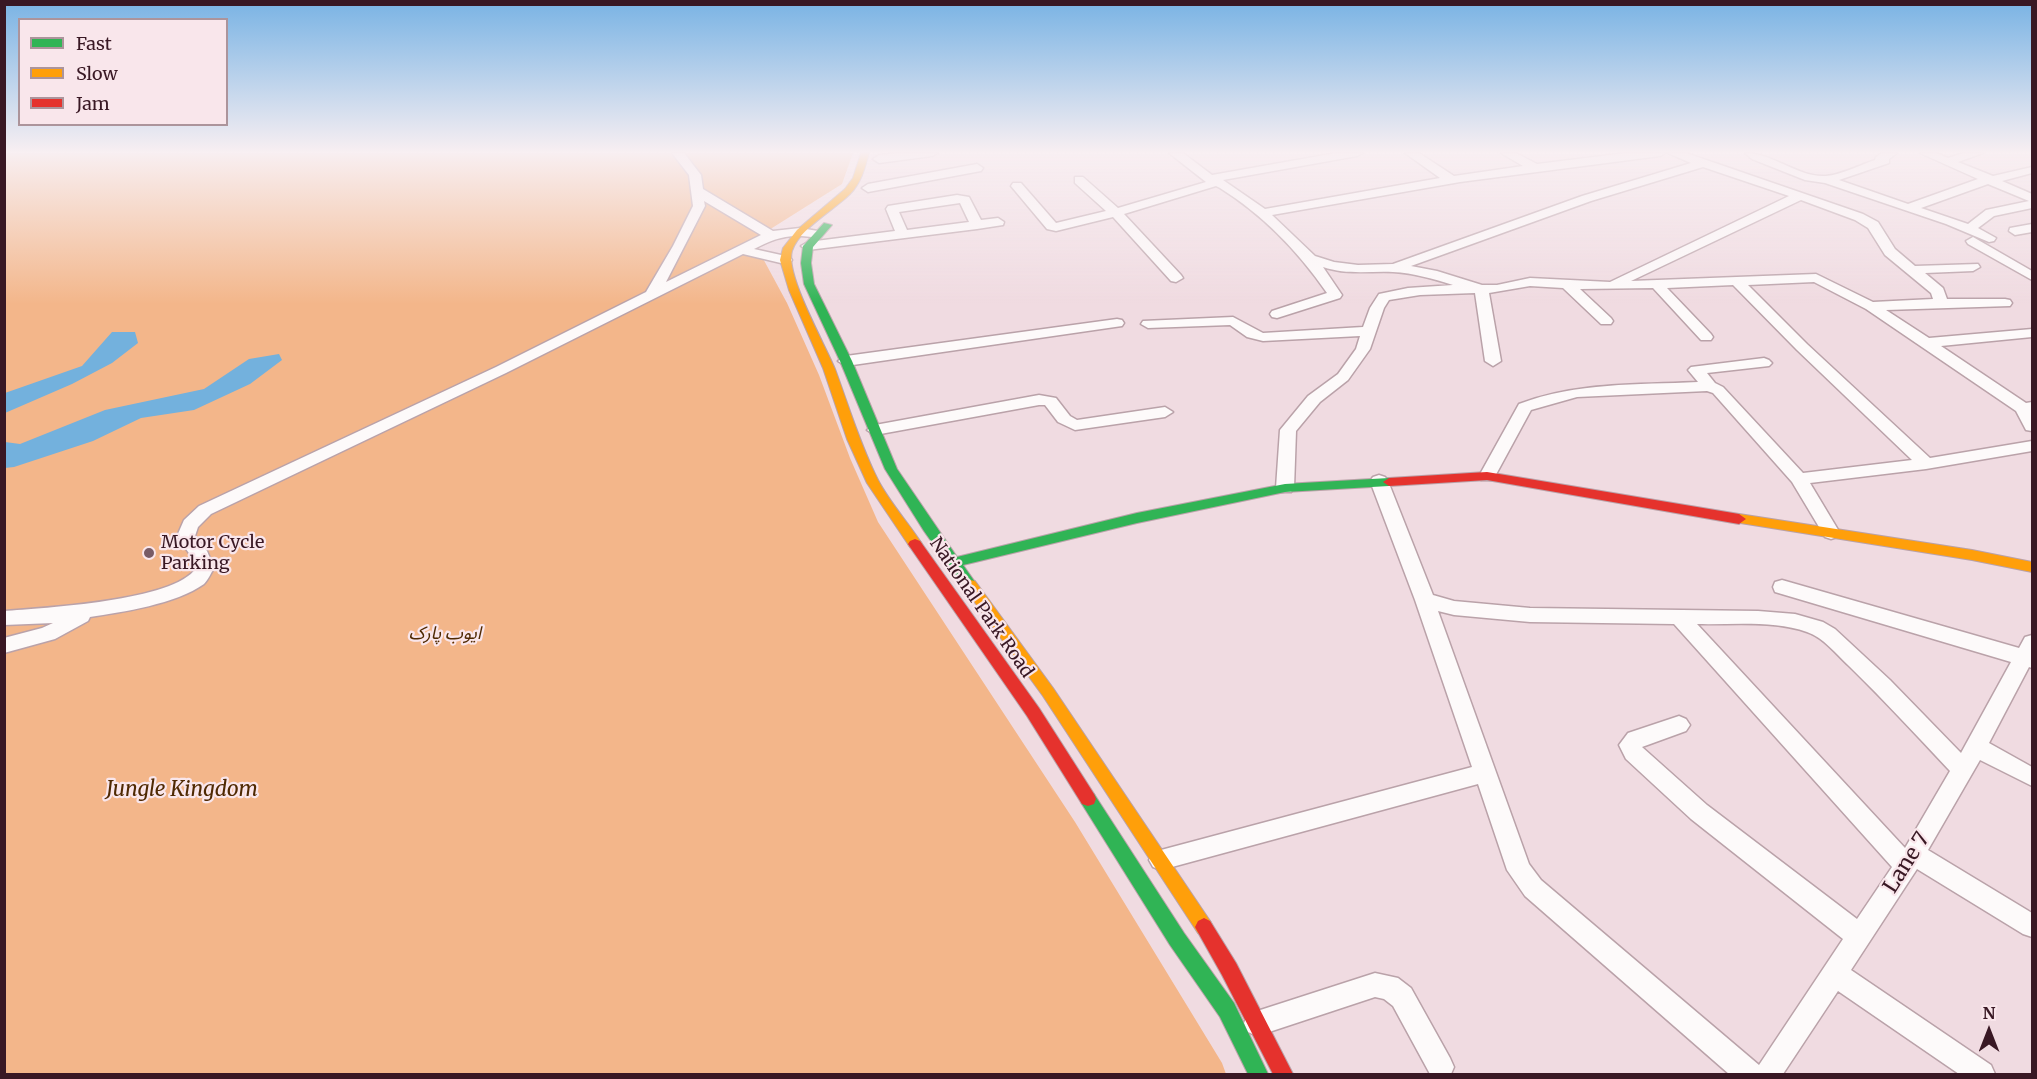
<!DOCTYPE html>
<meta charset="utf-8">
<style>
body{margin:0}
#map{position:relative;width:2037px;height:1079px;overflow:hidden;background:#f0dbe1;font-family:Merriweather,serif}
canvas{display:block}
.frame{position:absolute;inset:0;border:6px solid #391824;pointer-events:none}
.legend{position:absolute;left:18px;top:18px;width:210px;height:108px;box-sizing:border-box;background:#f9e6eb;border:2px solid #ac949b;margin:0;padding:8px 10px;list-style:none;font-size:18px;color:#391824}
.legend li{display:flex;align-items:center;gap:12px;height:30px}
.legend b{width:30px;border:2px solid #ac949b}
.north{position:absolute;left:1959px;top:1001px;width:60px;height:60px;-webkit-text-stroke:4px #f9e6eb;paint-order:stroke;rotate:0deg;font-size:16px;font-weight:700;line-height:24px;text-align:center;color:#391824}
.north::after{content:'';display:block;margin:auto;width:21px;height:27px;background:#391824;clip-path:polygon(50% 0,100% 100%,50% 72%,0 100%)}
</style>
<div id="map">
<canvas width="2037" height="1079"></canvas>
<div class="frame"></div>
<ul class="legend">
<li><b style="height:8px;background:#30b455"></b>Fast</li>
<li><b style="height:8px;background:#ff9f0a"></b>Slow</li>
<li><b style="height:8px;background:#e5322d"></b>Jam</li>
</ul>
<div class="north">N</div>
</div>
<script>
const context = document.querySelector('canvas').getContext('2d');
context.lineJoin = 'round';
function fillPath(path, color) { context.fillStyle = color; context.fill(path, 'evenodd'); }
function strokePath(path, color, width, dash) { context.strokeStyle = color; context.lineWidth = width; context.lineCap = dash ? 'butt' : 'round'; context.setLineDash(dash || []); context.stroke(path); }
function drawText(font, color, halo, rows, align = 'center') {
  context.font = font + ' Merriweather,"Noto Sans Arabic",serif'; context.lineWidth = 4.5; context.setLineDash([]); context.textBaseline = 'middle'; context.strokeStyle = halo; context.fillStyle = color; for (const [text, x, y, turn = 0] of rows) {
    context.save(); context.translate(x, y); context.rotate((+turn || 0) * Math.PI / 180); context.textAlign = isNaN(turn) ? turn : align; if (halo) context.strokeText(text, 0, 0); context.fillText(text, 0, 0); context.restore();
  }
}
fillPath(new Path2D(`
 M 5,153 L 853,153 L 842,184 L 753,240 L 787,303 L 819,375 L 850,458 L 878,522 L 1075,822 L 1222,1063 L 1226,1074 L 5,1074 Z`), '#f3b68a');
fillPath(new Path2D(`
 M 112,332 L 135,332 L 138,343 L 112,363 L 72,384 L 5,413 L 5,393 L 82,366 Z
 M 279,354 L 282,360 L 250,384 L 194,410 L 141,418 L 93,441 L 14,467 L 5,468 L 5,442 L 20,444 L 105,410 L 204,389 L 249,359 Z`), '#73b1dd');
const street = new Path2D(`
 M 672,153 L 684,153 L 701,175 L 703,189 L 773,231 L 800,228 L 818,231 L 819,234 C 813,239 809,236 801,236 C 783,235 769,241 754,249 L 790,257 L 792,260 L 790,263 L 785,264 L 743,254 L 506,373 L 211,514 L 198,527 L 195,536 L 207,551 L 214,568 C 211,573 208,580 204,584 C 176,604 123,612 90,617 L 88,621 L 55,639 L 4,653 L 4,638 L 42,628 L 53,623 L 4,625 L 4,611 C 43,608 175,601 196,568 L 193,559 L 177,536 L 184,520 L 199,506 L 496,367 L 646,292 L 673,246 L 693,206 L 689,175 ZM 704,201 L 761,235 L 666,282 L 705,206 Z
 M 899,153 L 938,153 L 932,156 L 879,163 L 873,159 L 879,155 Z
 M 1169,153 L 1183,153 L 1212,175 L 1336,153 L 1363,153 L 1357,156 L 1223,180 L 1265,209 L 1440,178 L 1405,153 L 1419,153 L 1454,176 L 1523,166 L 1501,153 L 1516,153 L 1537,164 L 1626,153 L 1666,153 L 1660,156 L 1460,182 L 1272,215 L 1315,256 L 1334,262 L 1358,265 L 1393,264 L 1582,196 L 1691,163 L 1668,153 L 1686,153 L 1863,214 L 1878,222 L 1895,249 L 1915,266 L 1978,264 L 1980,267 L 1973,271 L 1925,273 L 1943,288 L 1947,299 L 2005,299 L 2010,300 L 2012,303 L 2010,306 L 1886,310 L 1929,338 L 2032,329 L 2032,337 L 1941,346 L 2026,403 L 2032,402 L 2032,431 L 2026,430 L 2016,411 L 1866,309 L 1814,282 L 1748,285 L 1807,344 L 1930,458 L 2032,441 L 2032,451 L 1926,469 L 1810,483 L 1840,533 L 1837,537 L 1831,539 L 1825,537 L 1792,482 L 1713,393 L 1707,391 L 1577,397 L 1531,410 L 1493,480 L 1481,480 L 1479,476 L 1519,404 C 1577,382 1637,385 1698,382 L 1688,370 L 1691,367 L 1764,358 L 1769,360 L 1772,363 L 1769,366 L 1707,373 L 1715,383 L 1723,387 L 1803,473 L 1912,460 L 1797,350 L 1733,285 L 1667,288 L 1711,334 L 1713,337 L 1711,340 L 1701,340 L 1653,288 L 1580,289 L 1611,318 L 1613,321 L 1611,324 L 1601,324 L 1563,288 L 1530,286 L 1489,293 L 1501,361 L 1493,366 L 1485,361 L 1475,293 L 1420,295 L 1389,300 L 1384,308 L 1370,349 L 1348,380 L 1320,402 L 1296,431 L 1294,488 L 1291,492 L 1279,492 L 1276,488 L 1280,430 L 1308,396 L 1338,374 L 1356,349 L 1360,336 L 1263,341 L 1247,337 L 1230,325 L 1148,328 L 1141,324 L 1143,321 L 1233,317 L 1263,333 L 1363,327 L 1370,308 L 1379,294 L 1408,288 L 1453,285 C 1434,279 1413,273 1393,272 C 1369,271 1346,275 1323,267 L 1342,295 L 1340,298 L 1277,318 L 1272,317 L 1270,314 L 1272,311 L 1327,293 C 1298,251 1263,215 1220,188 L 1216,186 L 1124,214 L 1181,275 L 1183,278 L 1176,282 L 1171,281 L 1113,217 L 1056,231 L 1047,229 L 1011,186 L 1013,183 L 1021,183 L 1056,223 L 1106,211 L 1075,183 L 1075,177 L 1083,177 L 1118,208 L 1206,182 ZM 1703,167 L 1789,196 L 1610,282 L 1530,278 L 1497,285 L 1482,285 L 1437,271 L 1411,266 L 1591,201 ZM 1801,200 L 1855,220 L 1868,228 L 1885,255 L 1931,293 L 1933,299 L 1873,302 L 1816,274 L 1631,281 Z
 M 1745,153 C 1773,153 1799,178 1826,176 C 1841,175 1860,165 1875,160 L 1876,157 L 1882,153 L 1897,153 L 1889,159 L 1889,163 L 1839,180 L 1908,204 L 1978,179 L 1920,153 L 1936,153 L 1948,158 L 1964,153 L 1983,153 L 1958,162 L 1993,176 L 2032,167 L 2032,173 L 2002,181 L 2032,194 L 2032,208 L 1994,216 L 1978,228 L 1996,238 L 1994,241 L 1989,242 L 1946,224 L 1825,183 L 1805,180 L 1752,159 ZM 1988,184 L 2029,201 L 1986,210 L 1968,224 L 1921,208 Z
 M 977,164 L 983,168 L 981,171 L 868,192 L 862,188 L 868,184 Z
 M 957,195 L 969,197 L 981,220 L 998,218 L 1004,222 L 1003,225 L 977,229 L 808,250 L 801,246 L 808,242 L 895,231 L 886,209 L 888,206 ZM 960,203 L 969,222 L 907,230 L 899,212 Z
 M 2032,224 L 2032,232 L 2015,235 L 2009,231 L 2010,228 Z
 M 1973,237 L 2032,271 L 2032,280 L 1968,244 L 1966,241 Z
 M 1117,319 L 1122,320 L 1124,323 L 1122,326 L 846,366 L 838,361 L 846,356 Z
 M 1039,395 L 1056,398 L 1070,416 L 1077,420 L 1165,407 L 1173,412 L 1165,417 L 1075,430 L 1058,422 L 1045,405 L 1039,405 L 875,435 L 867,430 L 875,425 Z
 M 1379,475 L 1385,477 L 1388,481 L 1433,595 L 1454,601 L 1530,608 L 1758,611 L 1795,614 L 1823,622 L 1835,629 L 1890,680 L 1961,753 L 2011,662 L 1775,592 L 1773,587 L 1775,582 L 1782,580 L 2019,648 L 2025,637 L 2032,635 L 2032,668 L 2029,667 L 1989,743 L 2032,767 L 2032,786 L 1980,760 L 1928,850 L 2032,913 L 2032,937 L 2023,934 L 1917,869 L 1851,970 L 1991,1065 L 1995,1074 L 1959,1074 L 1838,991 L 1783,1074 L 1729,1074 L 1525,896 L 1507,870 L 1478,784 L 1161,870 L 1153,867 L 1149,860 L 1153,853 L 1161,850 L 1472,767 L 1415,600 L 1370,481 L 1373,477 ZM 1438,611 L 1454,615 L 1530,622 L 1674,624 L 1892,867 L 1857,919 L 1707,805 L 1642,747 L 1686,731 L 1690,725 L 1686,719 L 1679,716 L 1628,733 L 1619,745 L 1626,759 L 1691,819 L 1843,939 L 1759,1065 L 1541,880 L 1529,864 ZM 1697,624 C 1732,625 1773,620 1807,632 C 1823,637 1836,654 1849,666 C 1884,700 1917,736 1950,771 L 1905,848 Z
 M 1375,973 L 1398,978 L 1411,988 L 1450,1058 L 1454,1067 L 1451,1074 L 1430,1074 L 1393,1006 L 1384,999 L 1375,997 L 1257,1036 L 1248,1032 L 1244,1023 L 1248,1014 Z`);
const fast = new Path2D(`
 M 824,223 L 832,225 L 813,247 L 811,263 L 814,284 L 852,361 L 897,469 L 957,557 L 1137,513 L 1285,484 L 1389,478 L 1395,482 L 1389,486 L 1285,492 L 1137,523 L 963,565 L 977,585 L 975,589 L 965,589 L 924,531 L 885,469 L 840,361 L 804,284 L 801,263 L 803,246 Z
 M 1088,792 L 1094,794 L 1184,933 L 1234,1003 L 1268,1074 L 1248,1074 L 1220,1017 L 1170,945 L 1082,804 L 1080,799 L 1082,794 Z`);
const slow = new Path2D(`
 M 861,153 L 869,153 C 865,168 861,183 850,194 C 834,210 799,229 792,251 C 785,275 825,344 835,369 C 849,407 860,444 878,480 C 890,503 908,522 922,544 L 915,549 L 910,547 L 867,483 L 847,439 L 823,368 L 789,290 L 780,260 L 783,248 L 797,230 L 845,189 L 853,178 Z
 M 1739,514 L 1972,550 L 2032,562 L 2032,572 L 1972,560 L 1734,522 L 1732,519 L 1734,516 Z
 M 970,580 L 975,581 L 1053,688 L 1210,921 L 1213,927 L 1210,933 L 1204,936 L 1198,933 L 1043,696 L 965,589 L 963,585 L 965,581 Z`);
const jam = new Path2D(`
 M 1487,472 L 1739,514 L 1746,519 L 1739,524 L 1487,480 L 1389,486 L 1383,482 L 1389,478 Z
 M 915,539 L 920,541 L 1039,708 L 1094,794 L 1096,799 L 1094,804 L 1088,806 L 1082,804 L 1027,716 L 910,547 L 908,544 L 910,541 Z
 M 1204,918 L 1210,921 L 1236,963 L 1293,1074 L 1273,1074 L 1222,975 L 1195,927 L 1198,921 Z`);
strokePath(street, '#baa2a9', 3);
strokePath(fast, '#baa2a9', 2);
strokePath(slow, '#baa2a9', 2);
strokePath(jam, '#baa2a9', 2);
fillPath(street, '#fdfafa');
fillPath(fast, '#30b455');
fillPath(slow, '#ff9f0a');
fillPath(jam, '#e5322d');
const sky = context.createLinearGradient(0, 0, 0, 304);
sky.addColorStop(0, '#79b3e4');
sky.addColorStop(0.5, '#f8eff2');
sky.addColorStop(1, '#f8eff200');
context.fillStyle = sky;
context.fillRect(0, 0, 2037, 304);
for (const [x, y, r, color] of [
 [149,553,6,"#795c66"]
]) { const dot = new Path2D(); dot.arc(x, y, r, 0, 2 * Math.PI); context.fillStyle = color; context.fill(dot); strokePath(dot, '#f9e6eb', 2); }
drawText('18px', '#391824', '#f9e6eb', [
 ["Motor Cycle",161,543],
 ["Parking",161,564]
], 'left');
drawText('18px', '#391824', '#f9e6eb', [
 ["National Park Road",981,608,55]
]);
drawText('italic 18px', '#4f2902', '#f9e6eb', [
 ["ایوب پارک",445,634]
]);
drawText('italic 21px', '#4f2902', '#f9e6eb', [
 ["Jungle Kingdom",182,790]
]);
drawText('21px', '#391824', '#f9e6eb', [
 ["Lane 7",1907,863,-58]
]);
</script>
